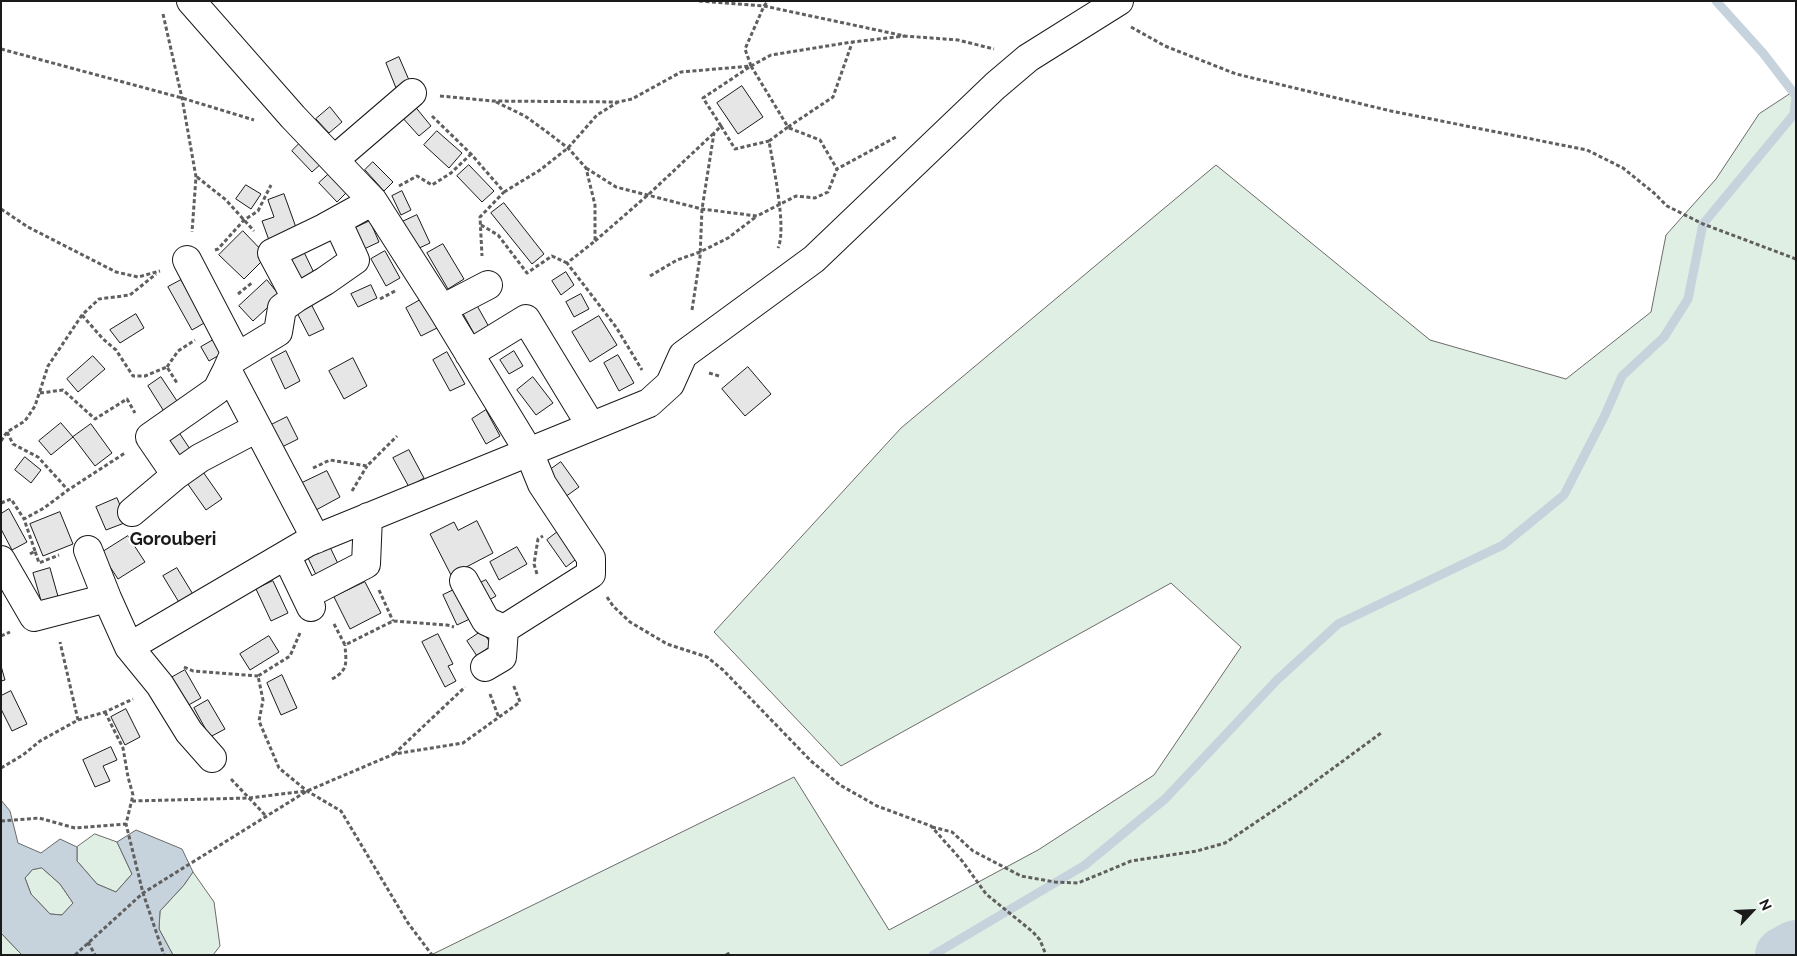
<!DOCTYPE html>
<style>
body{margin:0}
#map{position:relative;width:1797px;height:956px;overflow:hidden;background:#fff;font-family:Raleway,sans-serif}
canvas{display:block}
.frame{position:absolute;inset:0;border:2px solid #1a1a1a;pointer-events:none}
.north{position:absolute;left:1727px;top:886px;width:50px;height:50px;-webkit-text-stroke:4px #fff;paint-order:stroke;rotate:65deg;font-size:14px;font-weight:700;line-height:20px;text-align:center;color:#1a1a1a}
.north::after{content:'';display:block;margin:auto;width:18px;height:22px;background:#1a1a1a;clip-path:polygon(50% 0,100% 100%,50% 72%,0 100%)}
</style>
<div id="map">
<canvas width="1797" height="956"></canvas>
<div class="frame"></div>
<div class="north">N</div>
</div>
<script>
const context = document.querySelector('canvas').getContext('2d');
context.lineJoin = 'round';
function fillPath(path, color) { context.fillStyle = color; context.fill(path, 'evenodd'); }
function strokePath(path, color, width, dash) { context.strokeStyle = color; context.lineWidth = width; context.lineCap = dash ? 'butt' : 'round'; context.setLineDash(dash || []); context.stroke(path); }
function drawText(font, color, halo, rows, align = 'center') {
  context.font = font + ' Raleway,sans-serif'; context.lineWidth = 4; context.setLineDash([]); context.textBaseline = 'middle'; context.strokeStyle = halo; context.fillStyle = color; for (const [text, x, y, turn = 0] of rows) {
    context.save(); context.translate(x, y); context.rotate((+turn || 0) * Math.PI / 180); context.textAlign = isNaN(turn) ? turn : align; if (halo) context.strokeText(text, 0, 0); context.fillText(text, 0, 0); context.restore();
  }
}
const green = new Path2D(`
 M 1796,90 L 1796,955 L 431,955 L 794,777 L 889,930 L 1038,850 L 1154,775 L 1241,647 L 1171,583 L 841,766 L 714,632 L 901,428 L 1216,165 L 1430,340 L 1566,379 L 1651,312 L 1666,235 L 1716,179 L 1759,114 Z
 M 95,834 L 117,842 L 132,874 L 116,892 L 97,884 L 77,861 L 77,847 Z
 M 42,868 L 60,884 L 73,903 L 62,915 L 50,914 L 31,894 L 25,878 L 32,870 Z
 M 193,872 L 214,902 L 220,946 L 213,955 L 173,955 L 159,929 L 160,911 L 184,885 Z
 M 1,933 L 22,955 L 1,955 Z`);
fillPath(green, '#e0efe3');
strokePath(green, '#6a6a6a', 1);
const water = new Path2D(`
 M 1,800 L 10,811 L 18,843 L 41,853 L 60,839 L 77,847 L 77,861 L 97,884 L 116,892 L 132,874 L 117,842 L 136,830 L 182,849 L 193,872 L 184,885 L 160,911 L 159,929 L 173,955 L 22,955 L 1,933 ZM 42,868 L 60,884 L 73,903 L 62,915 L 50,914 L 31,894 L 25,878 L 32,870 Z`);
fillPath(water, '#c6d2dc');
strokePath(water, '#6a6a6a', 1);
strokePath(new Path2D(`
 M 1716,1 L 1763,53 L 1796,96
 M 933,955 L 1085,865 L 1165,799 L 1277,680 L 1338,624 L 1503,545 L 1564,495 L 1605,415 L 1622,376 L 1664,337 L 1688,299 L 1703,224 L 1794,114 L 1796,97`), '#c6d2dc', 9);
strokePath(new Path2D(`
 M 1783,955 L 1796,948`), '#c6d2dc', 56);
const building = new Path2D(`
 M 399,57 L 412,87 L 398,93 L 386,63 Z
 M 742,86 L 763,117 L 738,134 L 717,103 Z
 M 413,104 L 431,126 L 419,136 L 400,115 Z
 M 330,107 L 342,122 L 329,133 L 316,119 Z
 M 437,131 L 462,153 L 449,168 L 424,145 Z
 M 301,142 L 322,163 L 312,172 L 292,151 Z
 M 373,162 L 393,182 L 384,191 L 365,170 Z
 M 469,165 L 494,191 L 482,202 L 457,176 Z
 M 331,172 L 349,190 L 337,202 L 319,183 Z
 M 246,185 L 261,194 L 251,209 L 236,199 Z
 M 402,191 L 411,210 L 401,215 L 392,196 Z
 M 284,194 L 298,233 L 270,243 L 262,221 L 274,217 L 268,200 Z
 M 504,203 L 544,254 L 532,264 L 491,213 Z
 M 417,215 L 430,243 L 415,250 L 402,222 Z
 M 370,221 L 379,242 L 364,249 L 355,228 Z
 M 243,231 L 267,256 L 244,279 L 219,255 Z
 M 443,244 L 464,279 L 448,289 L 427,253 Z
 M 302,248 L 317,279 L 300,287 L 285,256 Z
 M 385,251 L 400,278 L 386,286 L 371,259 Z
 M 566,272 L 574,285 L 561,295 L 552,281 Z
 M 181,280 L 206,322 L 192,330 L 168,287 Z
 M 267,280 L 280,296 L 253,321 L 239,306 Z
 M 371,285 L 377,298 L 358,307 L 351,294 Z
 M 581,294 L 589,309 L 574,317 L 566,302 Z
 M 422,299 L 437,328 L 421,336 L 406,308 Z
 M 310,302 L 324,329 L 309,336 L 295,309 Z
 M 475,302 L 493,334 L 478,341 L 461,310 Z
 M 136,314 L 144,328 L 120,343 L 110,330 Z
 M 599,316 L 617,345 L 590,362 L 572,332 Z
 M 215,339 L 223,353 L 209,361 L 201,347 Z
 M 286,351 L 300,381 L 285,389 L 271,359 Z
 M 514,351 L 523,366 L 509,374 L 500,360 Z
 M 447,352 L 465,384 L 450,391 L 433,360 Z
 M 618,355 L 634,383 L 619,391 L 604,363 Z
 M 93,356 L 105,369 L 78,392 L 67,379 Z
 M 353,358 L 367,386 L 344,399 L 329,371 Z
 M 748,367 L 771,394 L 745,416 L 722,389 Z
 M 161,377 L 179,404 L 165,413 L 148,386 Z
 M 533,377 L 553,403 L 536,415 L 517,390 Z
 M 486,410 L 500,436 L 486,444 L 472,419 Z
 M 287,417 L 298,439 L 282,447 L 271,425 Z
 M 61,423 L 73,437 L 51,455 L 39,441 Z
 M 91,424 L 112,453 L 95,466 L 73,437 Z
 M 176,428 L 194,455 L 180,465 L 162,437 Z
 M 409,450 L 424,478 L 409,487 L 393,458 Z
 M 25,457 L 41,470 L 31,483 L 15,470 Z
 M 561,462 L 579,487 L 565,497 L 547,472 Z
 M 201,469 L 222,499 L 206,510 L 185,480 Z
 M 327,471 L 340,497 L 316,510 L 302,483 Z
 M 117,498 L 127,522 L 106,530 L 96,507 Z
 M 9,509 L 27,542 L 12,550 L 1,529 L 1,514 Z
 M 60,512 L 73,544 L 43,556 L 30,524 Z
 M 477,521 L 493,553 L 451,575 L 430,534 L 454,522 L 458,530 Z
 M 560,530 L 579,557 L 566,567 L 547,540 Z
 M 128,536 L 145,562 L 118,579 L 101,553 Z
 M 330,547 L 341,570 L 319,581 L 308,558 Z
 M 517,547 L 527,564 L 499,580 L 490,562 Z
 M 50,568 L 59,600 L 42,604 L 33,573 Z
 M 177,568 L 194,596 L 180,604 L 163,576 Z
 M 486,580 L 496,596 L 484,603 L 474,586 Z
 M 273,581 L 288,613 L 271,621 L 256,589 Z
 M 365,582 L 381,613 L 350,629 L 334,597 Z
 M 460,587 L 474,617 L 457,625 L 443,595 Z
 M 482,631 L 492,645 L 477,656 L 467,641 Z
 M 438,634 L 453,664 L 448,666 L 456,681 L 445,687 L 422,642 Z
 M 269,636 L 279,652 L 250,670 L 240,654 Z
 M 1,666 L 5,680 L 1,681 Z
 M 185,670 L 201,698 L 185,707 L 169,679 Z
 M 282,675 L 297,708 L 281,715 L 267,683 Z
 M 11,691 L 27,724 L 12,731 L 1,709 L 1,696 Z
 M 208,700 L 225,729 L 210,737 L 194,708 Z
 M 126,709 L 140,737 L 125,745 L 111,717 Z
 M 111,747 L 117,760 L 103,766 L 110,781 L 95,787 L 83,760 Z`);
fillPath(building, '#e6e6e6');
strokePath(building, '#1a1a1a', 1);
const minor = new Path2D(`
 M 191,1 L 293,117 L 373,201 L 442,309 L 529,452 L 542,484 L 591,558 L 591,574 L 504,629
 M 334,160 L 412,93
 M 187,260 L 235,352 L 227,370 L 316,539
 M 296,298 L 325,281 L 355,260 L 337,221
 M 442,309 L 488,285
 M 469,354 L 526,319 L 591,426
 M 232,360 L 278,332 L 282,308 L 296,298 L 272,253 L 324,228 L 373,201
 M 176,475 L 150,437 L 217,390 L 227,370
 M 132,512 L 176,475 L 200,458 L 257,428
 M 88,550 L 107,598
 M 286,555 L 311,607
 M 1,560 L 34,617 L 107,598 L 129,647 L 308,542 L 649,403 L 670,384 L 683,355 L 814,259 L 995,86 L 1028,58 L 1119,1
 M 464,581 L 486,621 L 504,629
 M 306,595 L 366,564 L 368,517
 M 129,647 L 160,685 L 189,732 L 212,758
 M 485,667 L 502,657 L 504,629`);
strokePath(minor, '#1a1a1a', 30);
strokePath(new Path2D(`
 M 699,1 L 764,6 L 905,36 L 958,40 L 994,49
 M 163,14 L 182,98 L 196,177 L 192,232
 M 1131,27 L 1165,46 L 1236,74 L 1391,111 L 1587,150 L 1623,168 L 1654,193 L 1667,206 L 1703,224 L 1796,259
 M 1,49 L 182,98 L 254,120
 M 751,66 L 745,49 L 764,6 L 768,1
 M 440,96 L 493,101 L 618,102 L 632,99 L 681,72 L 751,66 L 771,55 L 852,42 L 905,36
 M 496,102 L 525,116 L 547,132 L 568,148 L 586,168 L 595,205 L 595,241 L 567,263 L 616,327 L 642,370
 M 432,116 L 471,154 L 504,192 L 480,217 L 482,256
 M 721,126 L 735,149 L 769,141
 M 788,127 L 833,97 L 852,43
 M 789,128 L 820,140 L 837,169
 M 586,168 L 616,187 L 702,209 L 757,216 L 796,196 L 815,198 L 828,192 L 837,169 L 896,137
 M 197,177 L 226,200 L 254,231
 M 399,186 L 417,176 L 432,185 L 451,173 L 471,154
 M 504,192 L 540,170 L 568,148 L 597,115 L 618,102
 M 1,209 L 28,227 L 116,272 L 138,277 L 160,271
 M 481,225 L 498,235 L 527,273 L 552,256 L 567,263
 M 595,241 L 649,194 L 714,133
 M 215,250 L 218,249 L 244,220 L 258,211 L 271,185
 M 650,276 L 677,260 L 700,252 L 728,238 L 757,216
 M 238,294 L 253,282
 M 380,299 L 395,291
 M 692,310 L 700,257 L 702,209 L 714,133 L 721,126 L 703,98 L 751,66 L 788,127 L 769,141 C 773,165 787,228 778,248
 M 82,315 L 103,339 L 116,350 L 133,376 L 145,376 L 167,367 L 177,383
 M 167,367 L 178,351 L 195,340
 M 709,373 L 719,376
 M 40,393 L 63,390 L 95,419 L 127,399 L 135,413
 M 7,432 L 13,444 L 38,457 L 68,490
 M 1,441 L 7,432 L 25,421 L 35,406 L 48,366 L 82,315 L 99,299 L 130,295 L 156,274
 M 313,468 L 330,460 L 367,466 L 397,436
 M 352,491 L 367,466
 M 1,503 L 11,499 L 24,519
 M 35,551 L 24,519 L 44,508 L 68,490 L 125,453
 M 30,554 L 35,551 L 39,563 L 59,555
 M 537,574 L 534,564 L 538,539 L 543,536
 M 379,590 L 393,621
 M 607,597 L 613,606 L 630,622 L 667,644 L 707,657 L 723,670 L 811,761 L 840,785 L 877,806 L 931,826 L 963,862 L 986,894 L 1033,932 L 1040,940 L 1046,955
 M 334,624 L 345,645 L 393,621 L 447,625 L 454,627
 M 300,633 L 290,656 L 258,676 L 263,700 L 259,721 L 279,768 L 307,791 L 341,811 L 408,923 L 432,955
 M 1,636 L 10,632
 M 184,667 L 193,671 L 258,676
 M 332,679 C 349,670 346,662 345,645
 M 490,694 L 499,718
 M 105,712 L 123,748 L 128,777 L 133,795 L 126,824 L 143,893 L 164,955
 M 78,720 L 105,712 L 133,699
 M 394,754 L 465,687
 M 1,768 L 23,755 L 40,741 L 78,720 L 60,642
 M 231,779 L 266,816
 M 132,801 L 249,798 L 306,791
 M 1,821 L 39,818 L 75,828 L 126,824
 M 932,827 L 952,832 L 973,851 L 1021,876 L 1055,882 L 1078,883 L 1131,861 L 1197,851 L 1225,843 L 1298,794 L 1381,733
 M 88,942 L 95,955
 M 75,955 L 143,893 L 307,791 L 394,754 L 463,743 L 520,702 L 513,684
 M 726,955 L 731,952`), '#5f5f5f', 3, [4, 2.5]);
strokePath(minor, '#fff', 28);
drawText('bold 18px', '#1a1a1a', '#fff', [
 ["Gorouberi",173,540]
]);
</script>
